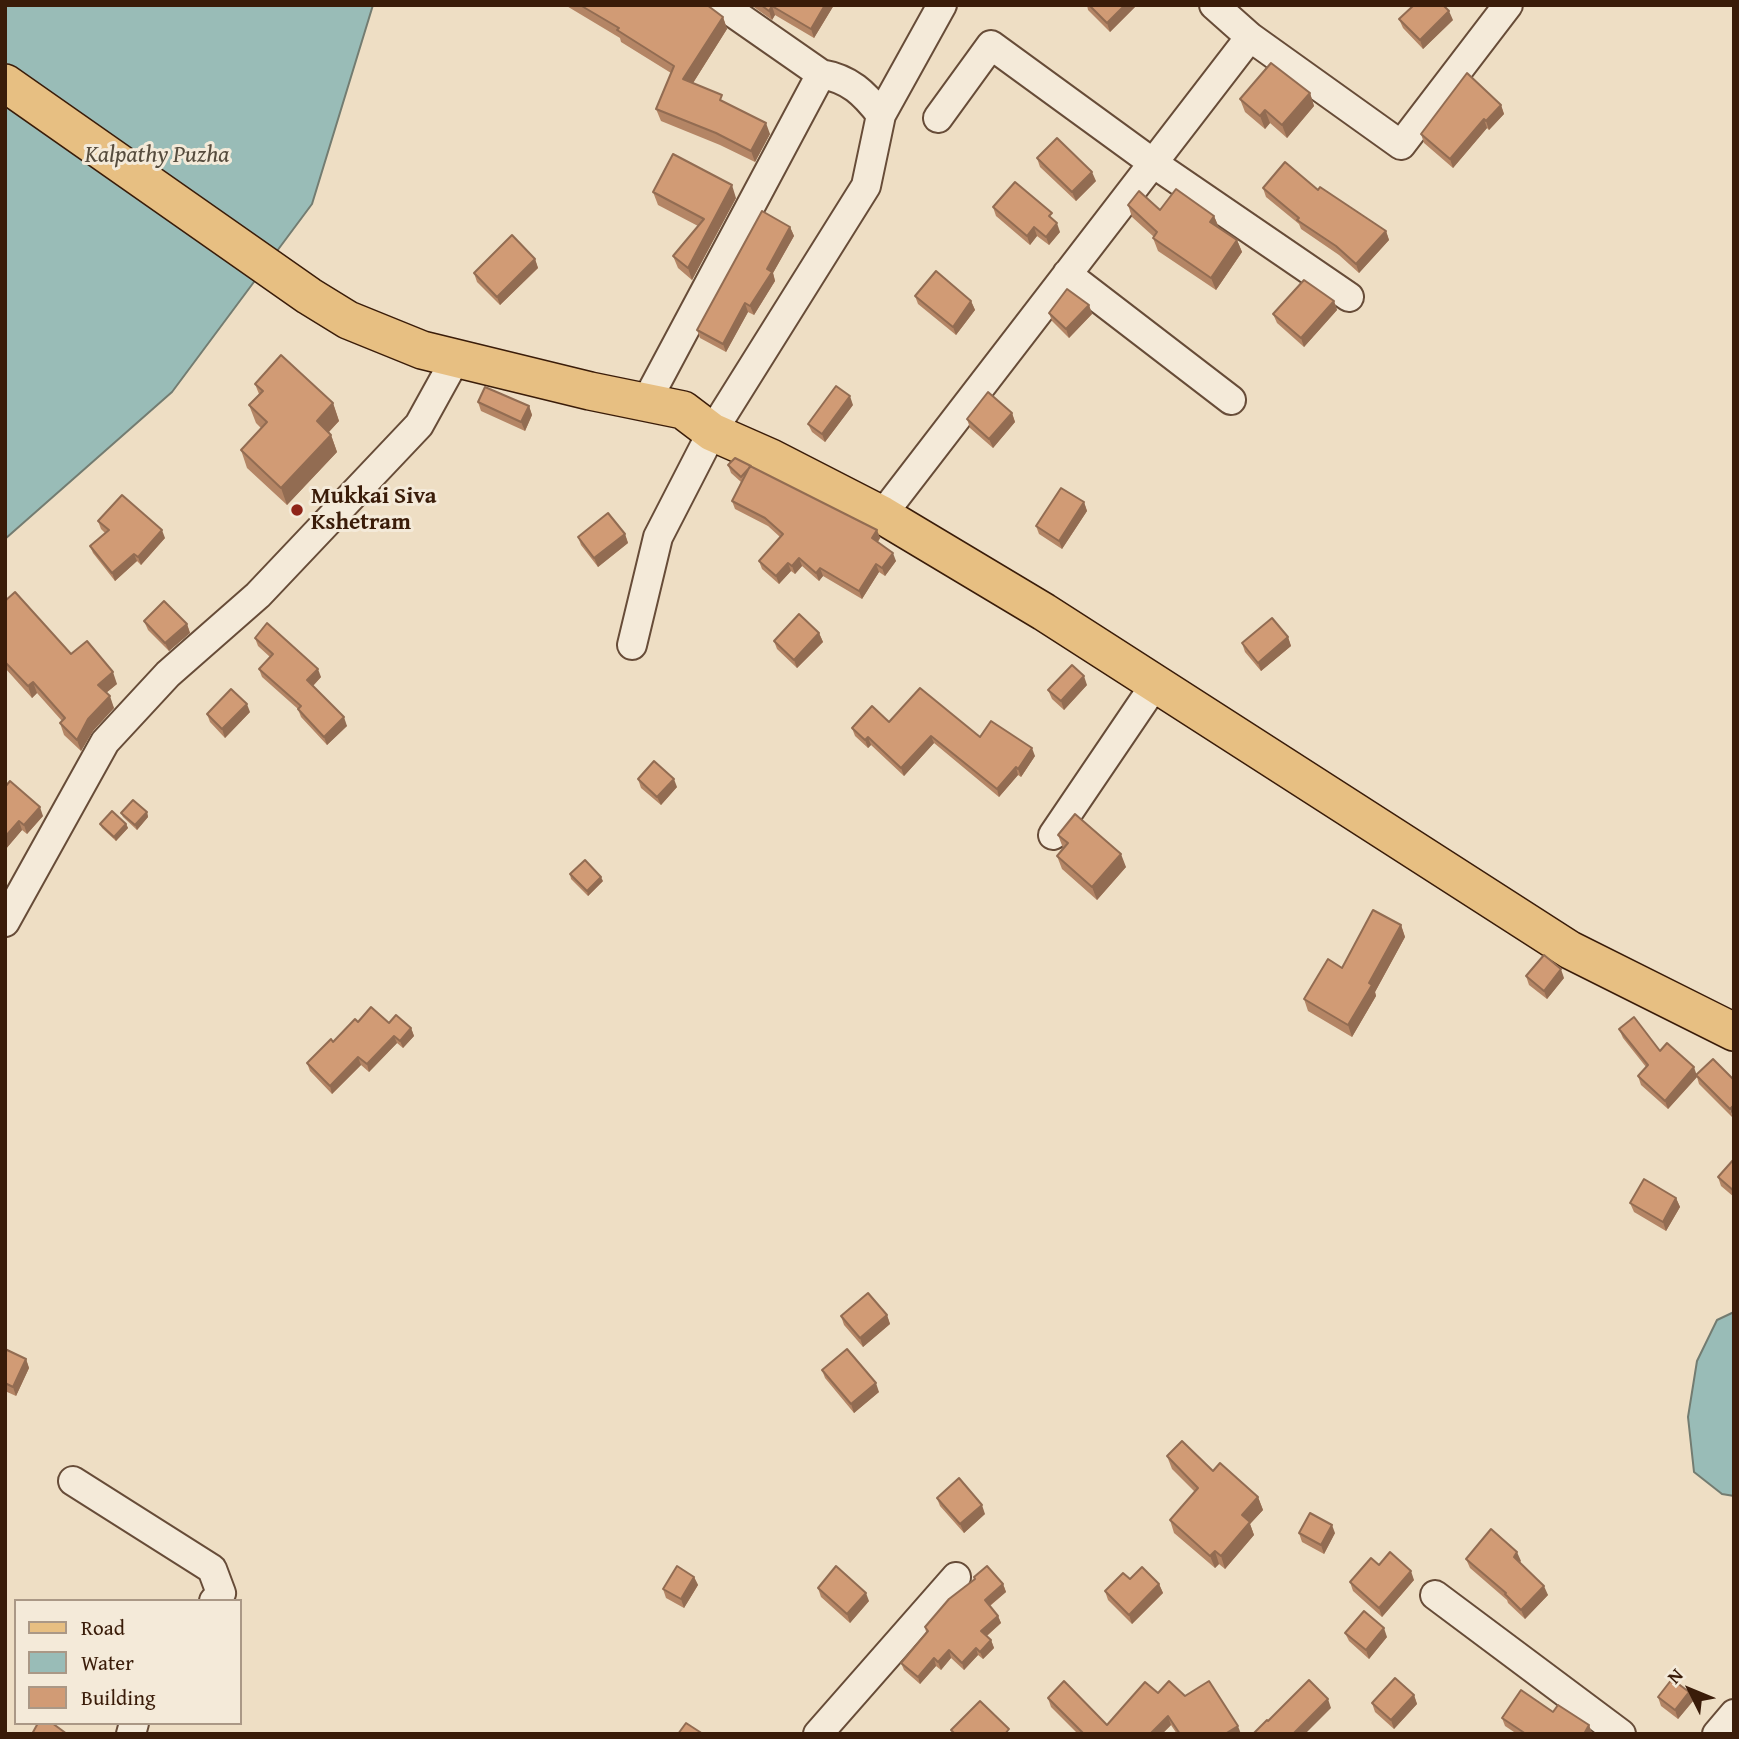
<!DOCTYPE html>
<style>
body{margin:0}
#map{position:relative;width:1739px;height:1739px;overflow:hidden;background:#eedec4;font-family:"Gentium Book Plus",serif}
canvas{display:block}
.frame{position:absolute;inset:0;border:7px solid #3a1c09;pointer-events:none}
.legend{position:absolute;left:14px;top:1599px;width:228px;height:126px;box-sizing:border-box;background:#f4ead9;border:2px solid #aa9886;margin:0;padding:9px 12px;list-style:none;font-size:21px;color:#3a1c09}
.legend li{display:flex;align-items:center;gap:14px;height:35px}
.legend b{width:35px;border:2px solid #aa9886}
.north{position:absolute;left:1655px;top:1655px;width:70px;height:70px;-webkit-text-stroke:5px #f4ead9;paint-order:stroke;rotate:313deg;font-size:19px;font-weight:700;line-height:28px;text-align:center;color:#3a1c09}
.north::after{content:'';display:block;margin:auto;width:24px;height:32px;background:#3a1c09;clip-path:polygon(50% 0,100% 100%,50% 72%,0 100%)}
</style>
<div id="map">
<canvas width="1739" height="1739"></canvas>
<div class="frame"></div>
<ul class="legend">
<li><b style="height:9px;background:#e7bf82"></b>Road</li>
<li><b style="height:19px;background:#99bcb7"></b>Water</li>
<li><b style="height:19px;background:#d19b75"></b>Building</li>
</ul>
<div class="north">N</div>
</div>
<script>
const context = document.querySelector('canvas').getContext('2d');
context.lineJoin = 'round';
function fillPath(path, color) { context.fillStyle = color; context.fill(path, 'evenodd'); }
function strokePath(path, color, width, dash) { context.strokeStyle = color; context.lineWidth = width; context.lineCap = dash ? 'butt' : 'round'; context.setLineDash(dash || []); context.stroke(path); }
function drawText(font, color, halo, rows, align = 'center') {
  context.font = font + ' "Gentium Book Plus",serif'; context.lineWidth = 6; context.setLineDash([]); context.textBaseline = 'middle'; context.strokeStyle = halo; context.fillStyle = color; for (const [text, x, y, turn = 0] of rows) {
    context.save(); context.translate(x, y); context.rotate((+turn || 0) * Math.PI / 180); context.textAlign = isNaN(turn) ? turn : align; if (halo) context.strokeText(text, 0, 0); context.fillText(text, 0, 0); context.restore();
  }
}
const water = new Path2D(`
 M 5,5 L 373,5 L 312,204 L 172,392 L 5,539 Z
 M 1734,1312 L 1734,1496 L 1722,1494 L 1694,1472 L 1688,1417 L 1697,1361 L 1717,1320 Z`);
fillPath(water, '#99bcb7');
strokePath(water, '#737c71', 2);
const minor = new Path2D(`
 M 722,5 L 821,74 C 850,79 864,93 881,115
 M 1214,5 L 1250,37 L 1401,145 L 1508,5
 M 938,118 L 991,45 L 1153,163 L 1349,297
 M 1067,274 L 1231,400
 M 646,402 L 821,74
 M 882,515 L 1250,37
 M 632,645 L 658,537 L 712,432 L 866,186 L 881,115 L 942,5
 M 1053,835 L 1156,683
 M 5,922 L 105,742 L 168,674 L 258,595 L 419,425 L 456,358
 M 73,1481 L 212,1569 L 221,1593 L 214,1601
 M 1435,1595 L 1621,1734
 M 131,1734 L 134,1723
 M 818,1734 L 956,1577
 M 1717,1734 L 1734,1714`);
const major = new Path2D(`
 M 5,83 L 309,296 L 348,320 L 422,350 L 590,391 L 683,410 L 712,432 L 771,458 L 882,515 L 1044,612 L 1570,950 L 1734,1032`);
strokePath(minor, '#674c38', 32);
strokePath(major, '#3a1c09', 40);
strokePath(minor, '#f4ead9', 28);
strokePath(major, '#e7bf82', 37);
fillPath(new Path2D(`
 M 565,5 L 707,5 L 723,17 L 727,29 L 693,83 L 725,103 L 770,134 L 755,162 L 720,145 L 661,121 L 656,109 L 671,73 L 621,42 L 620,38 Z
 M 751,5 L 834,5 L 814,38 L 775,15 L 772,20 Z
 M 1087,5 L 1137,5 L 1110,32 L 1088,10 Z
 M 1399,19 L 1453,20 L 1423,49 L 1403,28 Z
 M 1310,93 L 1314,106 L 1287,138 L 1270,123 L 1265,129 L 1245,112 L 1240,99 Z
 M 1501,105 L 1504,114 L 1489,130 L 1487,128 L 1453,168 L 1424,143 L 1421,134 Z
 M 1037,158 L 1096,181 L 1076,201 L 1040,167 Z
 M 1263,188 L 1318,190 L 1386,231 L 1389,240 L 1359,273 L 1339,255 L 1301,229 L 1299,224 L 1266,197 Z
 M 653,192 L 736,198 L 692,280 L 678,268 L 673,256 L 698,226 L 658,205 Z
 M 1128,205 L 1214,216 L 1219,228 L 1237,240 L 1242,252 L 1216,290 L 1158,251 L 1153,238 L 1154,237 L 1132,217 Z
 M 993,207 L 1060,232 L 1049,245 L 1037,236 L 1030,245 L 996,216 Z
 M 790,227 L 794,236 L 773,273 L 775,281 L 754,315 L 748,312 L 726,352 L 700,338 L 697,330 Z
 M 535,259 L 538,268 L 500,305 L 477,282 L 474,273 Z
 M 915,296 L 971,301 L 975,310 L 956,335 L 918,304 Z
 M 1334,301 L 1337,310 L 1304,347 L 1277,323 L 1273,314 Z
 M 1089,305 L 1092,314 L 1069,338 L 1052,321 L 1049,313 Z
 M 255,384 L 333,403 L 339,421 L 329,432 L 331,435 L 337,452 L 287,505 L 247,468 L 241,450 L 261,428 L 256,423 L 249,405 L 259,394 Z
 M 478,402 L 529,406 L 532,415 L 525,431 L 481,411 Z
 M 853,405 L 825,442 L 812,432 L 808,424 Z
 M 1012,413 L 1015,422 L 993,448 L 970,428 L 967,419 Z
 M 728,465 L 751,466 L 752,467 L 877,530 L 880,538 L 878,542 L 896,561 L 885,576 L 879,572 L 862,599 L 823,576 L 819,581 L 802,566 L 795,574 L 791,571 L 779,584 L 762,569 L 759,561 L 780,537 L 768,526 L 735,509 L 732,501 L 741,482 L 731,473 Z
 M 1084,502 L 1087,511 L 1062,549 L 1039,534 L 1036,526 Z
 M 98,521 L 165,538 L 141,565 L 137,561 L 115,581 L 93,553 L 90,546 L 105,533 L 101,529 Z
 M 625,534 L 628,543 L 598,567 L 581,545 L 578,537 Z
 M 5,601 L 71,654 L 117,684 L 106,693 L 114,708 L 93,731 L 81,751 L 64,735 L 60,723 L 62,721 L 37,693 L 32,698 L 5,668 Z
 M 144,621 L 187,624 L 190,633 L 169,651 L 148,630 Z
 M 819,633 L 823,642 L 797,668 L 777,649 L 774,641 Z
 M 1288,637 L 1291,646 L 1261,671 L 1245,652 L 1242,643 Z
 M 255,638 L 321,677 L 313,686 L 347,726 L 327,745 L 301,717 L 298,709 L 262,677 L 259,669 L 270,657 L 258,646 Z
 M 1087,685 L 1064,710 L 1052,699 L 1048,690 Z
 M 250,712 L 225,738 L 210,722 L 207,714 Z
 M 889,722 L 980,737 L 1035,756 L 1021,777 L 1018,775 L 999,797 L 934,743 L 904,776 L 871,745 L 868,748 L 855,736 L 852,728 Z
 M 638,779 L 677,787 L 661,805 L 641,788 Z
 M 5,787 L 43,816 L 27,834 L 22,830 L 5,850 Z
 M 147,812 L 148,817 L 137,830 L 123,817 L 121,813 Z
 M 100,824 L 126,824 L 128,828 L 116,841 L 102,828 Z
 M 1058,835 L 1126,867 L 1097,900 L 1062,869 L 1057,856 L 1063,848 Z
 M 570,874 L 603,881 L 588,896 L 571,879 Z
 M 1401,925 L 1405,937 L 1375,992 L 1376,996 L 1352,1037 L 1308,1011 L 1304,999 Z
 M 1526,976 L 1564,978 L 1547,999 L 1529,985 Z
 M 358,1022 L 389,1023 L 411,1028 L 414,1036 L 403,1048 L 397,1043 L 369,1072 L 361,1065 L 332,1094 L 310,1071 L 307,1063 Z
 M 1619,1029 L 1660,1051 L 1697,1074 L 1713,1059 L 1733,1118 L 1699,1084 L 1697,1077 L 1668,1109 L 1641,1085 L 1638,1076 L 1646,1067 L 1623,1038 Z
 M 1734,1159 L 1734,1197 L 1721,1186 L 1718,1177 Z
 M 1676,1198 L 1680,1207 L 1666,1231 L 1634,1212 L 1630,1203 Z
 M 887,1315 L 890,1324 L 863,1347 L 844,1325 L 841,1316 Z
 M 5,1349 L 26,1359 L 29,1368 L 16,1396 L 5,1391 Z
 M 822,1370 L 879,1392 L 854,1413 L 825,1378 Z
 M 1167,1456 L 1213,1471 L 1258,1497 L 1263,1510 L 1250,1524 L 1254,1535 L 1225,1569 L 1219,1564 L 1215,1568 L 1174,1533 L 1170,1520 L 1195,1492 L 1172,1469 Z
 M 937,1498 L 985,1514 L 964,1533 L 940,1506 Z
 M 1299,1533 L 1335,1533 L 1324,1554 L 1302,1542 Z
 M 1466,1559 L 1521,1561 L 1519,1562 L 1548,1595 L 1525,1619 L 1508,1603 L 1507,1600 L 1470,1568 Z
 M 1379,1565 L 1414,1580 L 1382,1617 L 1353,1591 L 1350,1582 Z
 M 694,1577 L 698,1585 L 684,1608 L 666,1598 L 663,1589 Z
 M 974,1577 L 1003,1584 L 1006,1592 L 990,1606 L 998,1616 L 1001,1623 L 987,1636 L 991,1640 L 994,1648 L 983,1659 L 978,1655 L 964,1670 L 951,1658 L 941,1670 L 936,1666 L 920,1684 L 904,1670 L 901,1663 L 926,1632 L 925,1627 L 975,1579 Z
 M 1130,1579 L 1159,1584 L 1163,1593 L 1132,1624 L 1108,1600 L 1105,1591 Z
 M 818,1588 L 869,1601 L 850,1623 L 821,1597 Z
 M 1345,1633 L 1387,1637 L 1369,1659 L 1349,1641 Z
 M 1689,1692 L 1693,1701 L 1678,1719 L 1661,1706 L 1658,1697 Z
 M 1158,1693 L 1185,1696 L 1241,1734 L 1177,1734 L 1171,1725 L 1162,1734 L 1078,1734 L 1051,1707 L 1048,1698 L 1107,1725 Z
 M 1414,1695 L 1417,1704 L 1394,1729 L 1375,1712 L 1372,1703 Z
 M 1553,1712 L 1589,1725 L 1592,1733 L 1517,1734 L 1505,1726 L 1502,1718 Z`), '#b48565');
fillPath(new Path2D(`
 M 825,5 L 834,5 L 814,38 L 811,29 Z
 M 1125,5 L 1137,5 L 1110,32 L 1107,23 Z
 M 772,6 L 775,15 L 772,20 L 769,11 Z
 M 1449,11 L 1453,20 L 1423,49 L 1420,40 Z
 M 723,17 L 727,29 L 688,91 L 683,79 Z
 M 1310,93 L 1314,106 L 1287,138 L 1282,125 Z
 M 1501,105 L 1504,114 L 1489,130 L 1486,121 Z
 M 1265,110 L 1270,123 L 1265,129 L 1260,116 Z
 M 1484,119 L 1487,128 L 1453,168 L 1450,159 Z
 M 766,123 L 770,134 L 755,162 L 751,151 Z
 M 1092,172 L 1096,181 L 1076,201 L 1072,192 Z
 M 732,185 L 736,198 L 692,280 L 688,268 Z
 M 1214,216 L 1219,228 L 1210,222 Z
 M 1057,223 L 1060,232 L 1049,245 L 1046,237 Z
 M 790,227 L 794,236 L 773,273 L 775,281 L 754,315 L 750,306 L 767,269 Z
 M 1034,227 L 1037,236 L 1030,245 L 1027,236 Z
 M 1386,231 L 1389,240 L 1359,273 L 1356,264 Z
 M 1237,240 L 1242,252 L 1216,290 L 1211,278 Z
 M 535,259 L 538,268 L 500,305 L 497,297 Z
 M 971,301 L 975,310 L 956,335 L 953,327 Z
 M 1334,301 L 1337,310 L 1304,347 L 1301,338 Z
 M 745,303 L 748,312 L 726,352 L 723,344 Z
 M 1089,305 L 1092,314 L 1069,338 L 1066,329 Z
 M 850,396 L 853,405 L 825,442 L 822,434 Z
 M 333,403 L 339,421 L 323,438 L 317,421 Z
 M 529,406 L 532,415 L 525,431 L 521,422 Z
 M 1012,413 L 1015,422 L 993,448 L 989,439 Z
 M 331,435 L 337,452 L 287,505 L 281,488 Z
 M 1084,502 L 1087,511 L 1062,549 L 1059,541 Z
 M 162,530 L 165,538 L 141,565 L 138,557 Z
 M 877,530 L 880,538 L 875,546 L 872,538 Z
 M 625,534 L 628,543 L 598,567 L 594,558 Z
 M 893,553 L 896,561 L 885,576 L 882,568 Z
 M 134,554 L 137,561 L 115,581 L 112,573 Z
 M 799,558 L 802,566 L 795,574 L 792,566 Z
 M 788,563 L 791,571 L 779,584 L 776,576 Z
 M 876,564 L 879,572 L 862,599 L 859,591 Z
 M 820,568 L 823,576 L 819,581 L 816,573 Z
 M 187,624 L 190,633 L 169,651 L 165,643 Z
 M 819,633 L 823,642 L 797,668 L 794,660 Z
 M 1288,637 L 1291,646 L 1261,671 L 1258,663 Z
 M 318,669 L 321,677 L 310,689 L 307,680 Z
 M 113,672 L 117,684 L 102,696 L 98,685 Z
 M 1084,676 L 1087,685 L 1064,710 L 1061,701 Z
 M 33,682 L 37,693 L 32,698 L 28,686 Z
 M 110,696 L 114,708 L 93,731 L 81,751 L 77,740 L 88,719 Z
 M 247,704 L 250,712 L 225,738 L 222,729 Z
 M 344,717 L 347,726 L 327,745 L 324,737 Z
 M 931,736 L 934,743 L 904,776 L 901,768 Z
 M 868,737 L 871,745 L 868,748 L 865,740 Z
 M 1032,748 L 1035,756 L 1021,777 L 1018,769 Z
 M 1016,767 L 1018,775 L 999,797 L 997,789 Z
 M 674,779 L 677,787 L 661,805 L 657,797 Z
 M 40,807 L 43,816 L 27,834 L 24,825 Z
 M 147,812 L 148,817 L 137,830 L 135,825 Z
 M 19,821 L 22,830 L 5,850 L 5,837 Z
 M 126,824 L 128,828 L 116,841 L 114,837 Z
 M 1121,854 L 1126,867 L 1097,900 L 1092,887 Z
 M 601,877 L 603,881 L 588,896 L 587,891 Z
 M 1401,925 L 1405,937 L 1375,992 L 1376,996 L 1352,1037 L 1348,1025 L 1369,983 Z
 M 1561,969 L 1564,978 L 1547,999 L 1544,991 Z
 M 411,1028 L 414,1036 L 403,1048 L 400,1041 Z
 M 394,1036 L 397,1043 L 369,1072 L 367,1064 Z
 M 358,1057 L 361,1065 L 332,1094 L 330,1086 Z
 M 1694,1067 L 1697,1076 L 1696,1075 L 1697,1077 L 1668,1109 L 1665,1101 Z
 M 1734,1105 L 1734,1117 L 1733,1118 L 1730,1109 Z
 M 1676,1198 L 1680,1207 L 1666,1231 L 1663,1222 Z
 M 887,1315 L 890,1324 L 863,1347 L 860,1338 Z
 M 26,1359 L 29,1368 L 16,1396 L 13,1387 Z
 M 876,1383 L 879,1392 L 854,1413 L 851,1404 Z
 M 1258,1497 L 1263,1510 L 1250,1524 L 1254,1535 L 1225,1569 L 1221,1556 L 1242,1515 Z
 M 982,1505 L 985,1514 L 964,1533 L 960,1524 Z
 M 1332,1525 L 1335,1533 L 1324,1554 L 1321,1545 Z
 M 1215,1551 L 1219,1564 L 1215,1568 L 1210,1556 Z
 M 1517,1552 L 1521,1561 L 1517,1565 L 1514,1557 Z
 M 1411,1571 L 1414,1580 L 1382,1617 L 1379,1608 Z
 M 694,1577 L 698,1585 L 684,1608 L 681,1599 Z
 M 1003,1584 L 1006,1592 L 988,1607 L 985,1600 Z
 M 1159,1584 L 1163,1593 L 1132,1624 L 1129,1615 Z
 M 1544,1586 L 1548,1595 L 1525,1619 L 1521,1610 Z
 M 866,1593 L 869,1601 L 850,1623 L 847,1614 Z
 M 998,1616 L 1001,1623 L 984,1638 L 981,1631 Z
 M 1384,1628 L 1387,1637 L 1369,1659 L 1366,1650 Z
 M 991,1640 L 994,1648 L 983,1659 L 980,1652 Z
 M 976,1648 L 978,1655 L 964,1670 L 962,1663 Z
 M 949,1650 L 951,1658 L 941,1670 L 938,1662 Z
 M 934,1658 L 936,1666 L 920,1684 L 918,1677 Z
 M 1689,1692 L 1693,1701 L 1678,1719 L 1675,1710 Z
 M 1414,1695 L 1417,1704 L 1394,1729 L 1391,1720 Z
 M 1328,1699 L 1331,1708 L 1305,1734 L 1293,1734 Z
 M 1168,1716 L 1171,1725 L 1162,1734 L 1150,1734 Z
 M 1589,1725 L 1592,1734 L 1584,1734 Z
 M 1238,1726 L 1241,1734 L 1225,1734 Z`), '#926c52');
const building = new Path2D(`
 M 580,5 L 707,5 L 723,17 L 683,79 L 722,95 L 720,100 L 766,123 L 751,151 L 716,133 L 656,109 L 674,66 L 617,30 L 619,28 Z
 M 761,5 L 825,5 L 811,29 L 772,6 L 769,11 Z
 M 1089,5 L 1125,5 L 1107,23 Z
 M 1414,5 L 1443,5 L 1449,11 L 1420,40 L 1399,19 Z
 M 1271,63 L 1310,93 L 1282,125 L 1265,110 L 1260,116 L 1240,99 Z
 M 1467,73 L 1501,105 L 1486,121 L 1484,119 L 1450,159 L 1421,134 Z
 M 1057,138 L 1092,172 L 1072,192 L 1037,158 Z
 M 673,154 L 732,185 L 688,268 L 673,256 L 704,219 L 653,192 Z
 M 1285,162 L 1318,190 L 1320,187 L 1386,231 L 1356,264 L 1336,246 L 1297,220 L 1299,218 L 1263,188 Z
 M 1015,182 L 1052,213 L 1049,216 L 1057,223 L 1046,237 L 1034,227 L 1027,236 L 993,207 Z
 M 1176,189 L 1214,216 L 1210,222 L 1237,240 L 1211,278 L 1153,238 L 1157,232 L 1128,205 L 1139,191 L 1160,210 Z
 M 762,211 L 790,227 L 767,269 L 772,272 L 750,306 L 745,303 L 723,344 L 697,330 Z
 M 512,235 L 535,259 L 497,297 L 474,273 Z
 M 936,271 L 971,301 L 953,327 L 915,296 Z
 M 1304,280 L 1334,301 L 1301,338 L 1273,314 Z
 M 1067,289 L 1089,305 L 1066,329 L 1049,313 Z
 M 281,355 L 333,403 L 317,421 L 331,435 L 281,488 L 241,450 L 267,422 L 249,405 L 263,391 L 255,384 Z
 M 836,386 L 850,396 L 822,434 L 808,424 Z
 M 485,387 L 529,406 L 521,422 L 478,402 Z
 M 988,392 L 1012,413 L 989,439 L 967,419 Z
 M 735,458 L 751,466 L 741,477 L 728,465 Z
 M 750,466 L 877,530 L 872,538 L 893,553 L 882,568 L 876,564 L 859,591 L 820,568 L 816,573 L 799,558 L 792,566 L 788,563 L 776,576 L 759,561 L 783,534 L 765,518 L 732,501 Z
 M 1061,488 L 1084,502 L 1059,541 L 1036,526 Z
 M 122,495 L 162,530 L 138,557 L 134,554 L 112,573 L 90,546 L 109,530 L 98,521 Z
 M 608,513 L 625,534 L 594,558 L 578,537 Z
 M 15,592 L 71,654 L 87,641 L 113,672 L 98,685 L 110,696 L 88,719 L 77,740 L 60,723 L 65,718 L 33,682 L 28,686 L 5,662 L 5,601 Z
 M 164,601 L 187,624 L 165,643 L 144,621 Z
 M 799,614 L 819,633 L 794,660 L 774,641 Z
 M 1272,618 L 1288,637 L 1258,663 L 1242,643 Z
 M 267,623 L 318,669 L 307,680 L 344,717 L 324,737 L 298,709 L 301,706 L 259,669 L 273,654 L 255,638 Z
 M 1072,665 L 1084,676 L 1061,701 L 1048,690 Z
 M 920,688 L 980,737 L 991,721 L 1032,748 L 1018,769 L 1016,767 L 997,789 L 931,736 L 901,768 L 868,737 L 865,740 L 852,728 L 872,706 L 889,722 Z
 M 231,689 L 247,704 L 222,729 L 207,714 Z
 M 654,761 L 674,779 L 657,797 L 638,779 Z
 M 10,781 L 40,807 L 24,825 L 19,821 L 5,837 L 5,787 Z
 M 133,800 L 147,812 L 135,825 L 121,813 Z
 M 112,811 L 126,824 L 114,837 L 100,824 Z
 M 1075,814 L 1121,854 L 1092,887 L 1057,856 L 1068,843 L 1058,835 Z
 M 585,860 L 601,877 L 587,891 L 570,874 Z
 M 1373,910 L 1401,925 L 1369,983 L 1372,985 L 1348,1025 L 1304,999 L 1328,959 L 1342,968 Z
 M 1544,955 L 1561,969 L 1544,991 L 1526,976 Z
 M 371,1007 L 389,1023 L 396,1015 L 411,1028 L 400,1041 L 394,1036 L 367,1064 L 358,1057 L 330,1086 L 307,1063 L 331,1039 L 333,1042 L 355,1019 L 358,1022 Z
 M 1634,1017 L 1660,1051 L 1667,1043 L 1694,1067 L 1665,1101 L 1638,1076 L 1648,1065 L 1619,1029 Z
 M 1713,1059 L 1734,1080 L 1734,1105 L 1730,1109 L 1696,1075 Z
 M 1734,1159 L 1734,1191 L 1718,1177 Z
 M 1644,1179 L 1676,1198 L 1663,1222 L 1630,1203 Z
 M 868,1293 L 887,1315 L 860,1338 L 841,1316 Z
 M 5,1349 L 26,1359 L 13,1387 L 5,1383 Z
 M 847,1349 L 876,1383 L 851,1404 L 822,1370 Z
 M 1182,1441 L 1213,1471 L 1220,1463 L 1258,1497 L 1242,1515 L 1250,1522 L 1221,1556 L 1215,1551 L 1210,1556 L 1170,1520 L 1198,1488 L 1167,1456 Z
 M 959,1478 L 982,1505 L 960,1524 L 937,1498 Z
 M 1310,1513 L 1332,1525 L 1321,1545 L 1299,1533 Z
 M 1491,1529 L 1517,1552 L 1514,1557 L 1544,1586 L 1521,1610 L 1505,1594 L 1506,1593 L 1466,1559 Z
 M 1390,1552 L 1411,1571 L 1379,1608 L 1350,1582 L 1371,1558 L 1379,1565 Z
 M 677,1566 L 694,1577 L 681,1599 L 663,1589 Z
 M 836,1566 L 866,1593 L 847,1614 L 818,1588 Z
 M 987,1566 L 1003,1584 L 985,1600 L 998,1616 L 981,1631 L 991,1640 L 980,1652 L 976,1648 L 962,1663 L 949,1650 L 938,1662 L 934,1658 L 918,1677 L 901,1663 L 928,1631 L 925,1627 L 949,1599 L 975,1579 L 974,1577 Z
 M 1142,1567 L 1159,1584 L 1129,1615 L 1105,1591 L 1123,1573 L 1130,1579 Z
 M 1364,1611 L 1384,1628 L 1366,1650 L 1345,1633 Z
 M 1395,1678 L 1414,1695 L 1391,1720 L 1372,1703 Z
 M 1672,1679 L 1689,1692 L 1675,1710 L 1658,1697 Z
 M 1309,1680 L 1328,1699 L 1293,1734 L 1253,1734 L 1267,1720 L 1268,1721 Z
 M 1064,1681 L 1107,1725 L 1145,1682 L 1158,1693 L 1169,1681 L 1185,1696 L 1209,1681 L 1238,1726 L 1225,1734 L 1180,1734 L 1168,1716 L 1150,1734 L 1084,1734 L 1048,1698 Z
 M 1521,1690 L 1553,1712 L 1558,1705 L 1589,1725 L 1584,1734 L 1526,1734 L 1502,1718 Z
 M 980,1701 L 1009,1729 L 1005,1734 L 955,1734 L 951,1730 Z
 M 38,1723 L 52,1723 L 67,1734 L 32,1734 Z
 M 686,1723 L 703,1734 L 678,1734 Z`);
fillPath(building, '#d19b75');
strokePath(building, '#926c52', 2);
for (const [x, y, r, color] of [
 [297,510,7,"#8f2418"]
]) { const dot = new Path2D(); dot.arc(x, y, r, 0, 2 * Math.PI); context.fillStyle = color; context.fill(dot); strokePath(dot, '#f4ead9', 2.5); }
drawText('bold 23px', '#3a1c09', '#f4ead9', [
 ["Mukkai Siva",311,497],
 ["Kshetram",311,523]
], 'left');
drawText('italic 24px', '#564c3d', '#f4ead9', [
 ["Kalpathy Puzha",157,156]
]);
</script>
